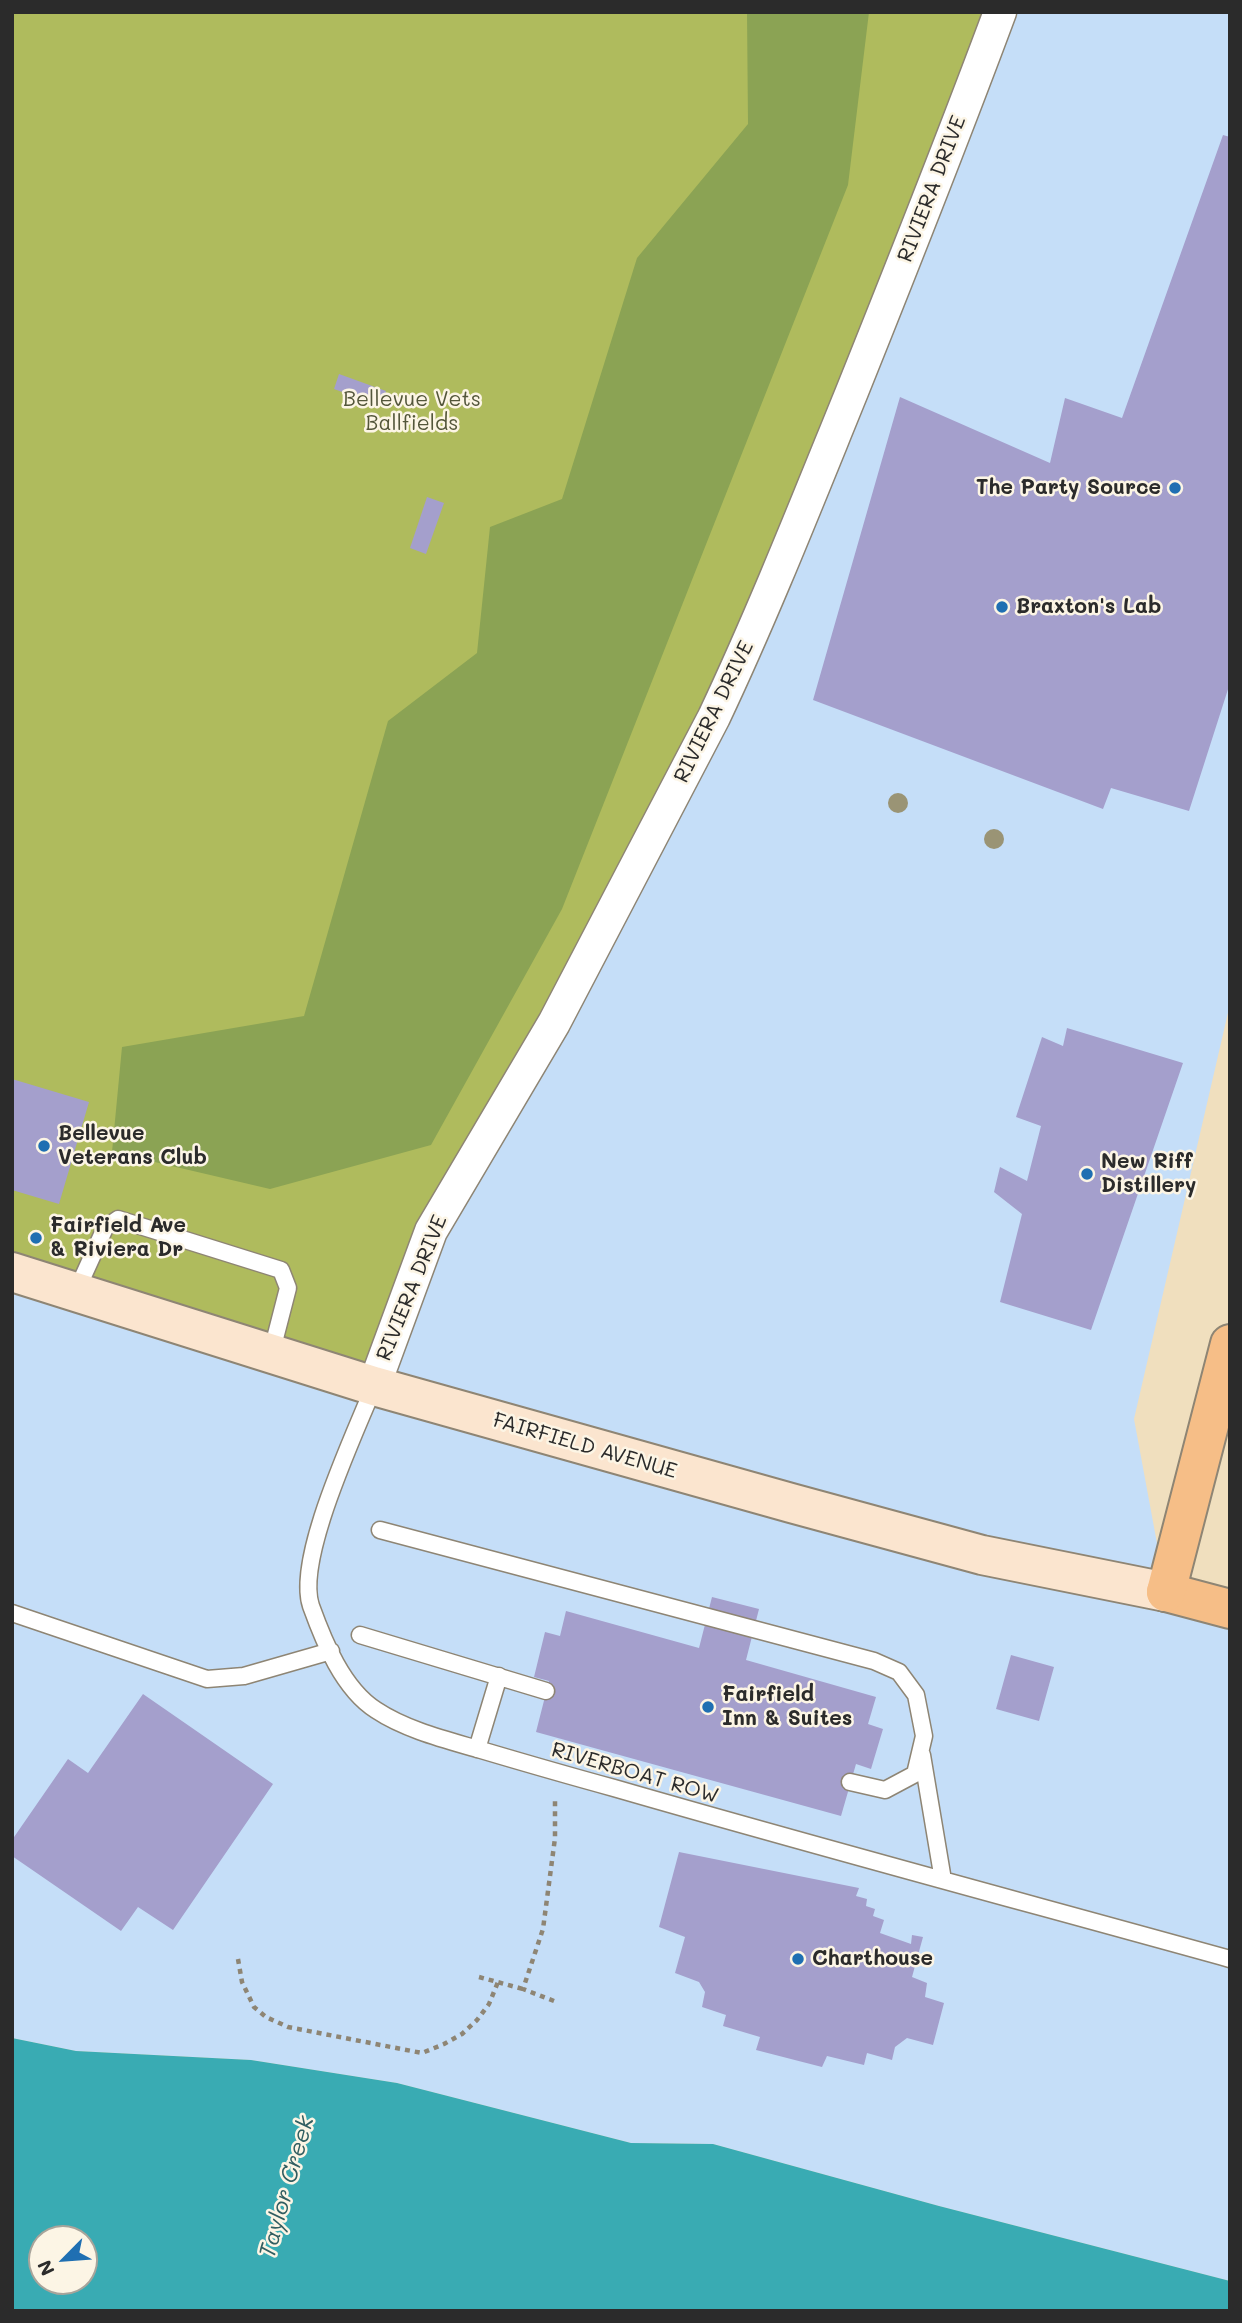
<!DOCTYPE html>
<style>
body{margin:0}
#map{position:relative;width:1242px;height:2323px;overflow:hidden;background:#f0dfbe;font-family:Mali,sans-serif}
canvas{display:block}
.frame{position:absolute;inset:0;border:14px solid #2b2b2b;pointer-events:none}
.north{position:absolute;left:28px;top:2225px;width:70px;height:70px;box-sizing:border-box;background:#fcf5e5;border:2px solid #a8a49b;border-radius:50%;rotate:245deg;font-size:19px;font-weight:700;line-height:28px;text-align:center;color:#2b2b2b}
.north::after{content:'';display:block;margin:auto;width:24px;height:32px;background:#1f6fb2;clip-path:polygon(50% 0,100% 100%,50% 72%,0 100%)}
</style>
<div id="map">
<canvas width="1242" height="2323"></canvas>
<div class="frame"></div>
<div class="north">N</div>
</div>
<script>
const context = document.querySelector('canvas').getContext('2d');
context.lineJoin = 'round';
function fillPath(path, color) { context.fillStyle = color; context.fill(path, 'evenodd'); }
function strokePath(path, color, width, dash) { context.strokeStyle = color; context.lineWidth = width; context.lineCap = dash ? 'butt' : 'round'; context.setLineDash(dash || []); context.stroke(path); }
function drawText(font, color, halo, rows, align = 'center') {
  context.font = font + ' Mali,sans-serif'; context.lineWidth = 5; context.setLineDash([]); context.textBaseline = 'middle'; context.strokeStyle = halo; context.fillStyle = color; for (const [text, x, y, turn = 0] of rows) {
    context.save(); context.translate(x, y); context.rotate((+turn || 0) * Math.PI / 180); context.textAlign = isNaN(turn) ? turn : align; if (halo) context.strokeText(text, 0, 0); context.fillText(text, 0, 0); context.restore();
  }
}
fillPath(new Path2D(`
 M 1000,12 L 1230,12 L 1230,1004 L 1134,1419 L 1166,1592 L 1230,1609 L 1230,2281 L 939,2206 L 713,2144 L 631,2143 L 397,2083 L 251,2060 L 76,2051 L 12,2038 L 12,1272 Z`), '#c5def8');
fillPath(new Path2D(`
 M 12,12 L 1000,12 L 783,563 L 431,1231 L 374,1386 L 12,1272 Z`), '#afbb5d');
fillPath(new Path2D(`
 M 747,12 L 869,12 L 848,185 L 562,909 L 431,1145 L 270,1189 L 112,1152 L 122,1047 L 304,1016 L 388,721 L 477,653 L 490,527 L 562,499 L 637,258 L 748,124 Z`), '#8ba354');
fillPath(new Path2D(`
 M 12,2038 L 76,2051 L 251,2060 L 397,2083 L 631,2143 L 713,2144 L 939,2206 L 1230,2281 L 1230,2311 L 12,2311 ZM 42,2239 L 84,2239 L 84,2281 L 42,2281 Z`), '#39abb3');
fillPath(new Path2D(`
 M 1223,135 L 1230,137 L 1230,683 L 1189,811 L 1111,788 L 1103,809 L 813,700 L 900,397 L 1050,463 L 1065,398 L 1122,418 Z
 M 339,374 L 386,391 L 381,406 L 334,389 Z
 M 427,497 L 444,503 L 426,554 L 410,548 Z
 M 1067,1028 L 1183,1063 L 1091,1330 L 1000,1302 L 1022,1214 L 994,1192 L 1000,1167 L 1027,1181 L 1041,1126 L 1016,1117 L 1042,1037 L 1063,1046 Z
 M 12,1079 L 89,1102 L 59,1204 L 12,1190 Z
 M 712,1597 L 759,1609 L 746,1660 L 876,1697 L 868,1724 L 883,1729 L 871,1769 L 856,1764 L 841,1816 L 536,1732 L 549,1681 L 534,1677 L 545,1632 L 560,1636 L 566,1611 L 699,1648 Z
 M 1011,1655 L 1054,1667 L 1039,1721 L 996,1709 Z
 M 143,1694 L 273,1784 L 173,1930 L 138,1907 L 121,1931 L 12,1856 L 12,1840 L 68,1759 L 88,1773 Z
 M 679,1852 L 859,1888 L 856,1896 L 867,1899 L 866,1906 L 875,1909 L 873,1916 L 884,1920 L 880,1933 L 911,1944 L 912,1935 L 923,1937 L 912,1977 L 927,1983 L 925,1997 L 944,2003 L 933,2045 L 907,2038 L 895,2047 L 892,2060 L 867,2053 L 864,2065 L 827,2056 L 822,2067 L 756,2050 L 760,2037 L 723,2026 L 726,2015 L 702,2007 L 705,1992 L 699,1982 L 675,1973 L 685,1937 L 659,1927 Z`), '#a49fcc');
const lane = new Path2D(`
 M 76,1292 L 105,1228 L 118,1219 L 281,1270 L 288,1288 L 271,1354
 M 374,1386 C 355,1434 295,1559 311,1606 C 324,1642 343,1689 376,1710 C 406,1730 447,1740 481,1750 C 525,1763 570,1776 614,1788 C 818,1847 1024,1902 1230,1959
 M 380,1530 L 874,1661 L 899,1672 L 916,1695 L 924,1736 L 915,1774 L 885,1790 L 850,1782
 M 12,1613 L 207,1679 L 244,1676 L 331,1651
 M 360,1635 L 546,1691
 M 477,1749 L 499,1676
 M 922,1755 L 943,1880`);
const street = new Path2D(`
 M 374,1386 L 431,1231 L 554,1023 L 714,717 C 764,611 807,502 851,394 C 902,267 952,141 1000,12`);
const secondary = new Path2D(`
 M 12,1272 L 374,1386 L 791,1503 L 982,1555 L 1166,1592`);
const primary = new Path2D(`
 M 1166,1592 L 1230,1609`);
const highway = new Path2D(`
 M 1166,1592 L 1230,1344`);
strokePath(lane, '#8e8574', 19);
strokePath(street, '#8e8574', 35);
strokePath(secondary, '#8e8574', 42);
strokePath(primary, '#8e8574', 42);
strokePath(highway, '#8e8574', 42);
strokePath(new Path2D(`
 M 238,1959 L 242,1982 L 254,2007 L 266,2017 L 288,2027 L 422,2053 L 444,2044 L 462,2034 L 477,2020 L 489,2004 L 498,1982
 M 479,1977 L 523,1989
 M 554,2001 L 523,1989 L 543,1929 L 555,1838 L 555,1801`), '#8e8574', 4.5, [5, 5]);
strokePath(lane, '#fff', 16);
strokePath(street, '#fff', 32);
strokePath(secondary, '#fbe5cf', 38);
strokePath(primary, '#f6be87', 38);
strokePath(highway, '#f6be87', 38);
context.fillStyle = '#9a9475';
for (const [x, y] of [
 [898,803],
 [994,839]
]) { context.beginPath(); context.arc(x, y, 10, 0, 2 * Math.PI); context.fill(); }
for (const [x, y, r, color] of [
 [1175,488,7,"#1f6fb2"],
 [1002,607,7,"#1f6fb2"],
 [44,1146,7,"#1f6fb2"],
 [1087,1174,7,"#1f6fb2"],
 [36,1238,7,"#1f6fb2"],
 [708,1707,7,"#1f6fb2"],
 [798,1959,7,"#1f6fb2"]
]) { const dot = new Path2D(); dot.arc(x, y, r, 0, 2 * Math.PI); context.fillStyle = color; context.fill(dot); strokePath(dot, '#fcf5e5', 2.5); }
drawText('21px', '#2b2b2b', '#fcf5e5', [
 ["RIVIERA DRIVE",932,189,-69],
 ["RIVIERA DRIVE",714,712,-64],
 ["RIVIERA DRIVE",412,1288,-68],
 ["FAIRFIELD AVENUE",585,1446,16],
 ["RIVERBOAT ROW",635,1773,16]
]);
drawText('21px', '#53563a', '#fcf5e5', [
 ["Bellevue Vets",412,400],
 ["Ballfields",412,424]
]);
drawText('bold 21px', '#2b2b2b', '#fcf5e5', [
 ["The Party Source",1161,488,"right"],
 ["Braxton's Lab",1016,607],
 ["Bellevue",58,1134],
 ["Veterans Club",58,1158],
 ["New Riff",1101,1162],
 ["Distillery",1101,1186],
 ["Fairfield Ave",50,1226],
 ["& Riviera Dr",50,1250],
 ["Fairfield",722,1695],
 ["Inn & Suites",722,1719],
 ["Charthouse",812,1959]
], 'left');
drawText('italic 23px', '#315e61', '#fcf5e5', [
 ["Taylor Creek",287,2187,-74]
]);
</script>
